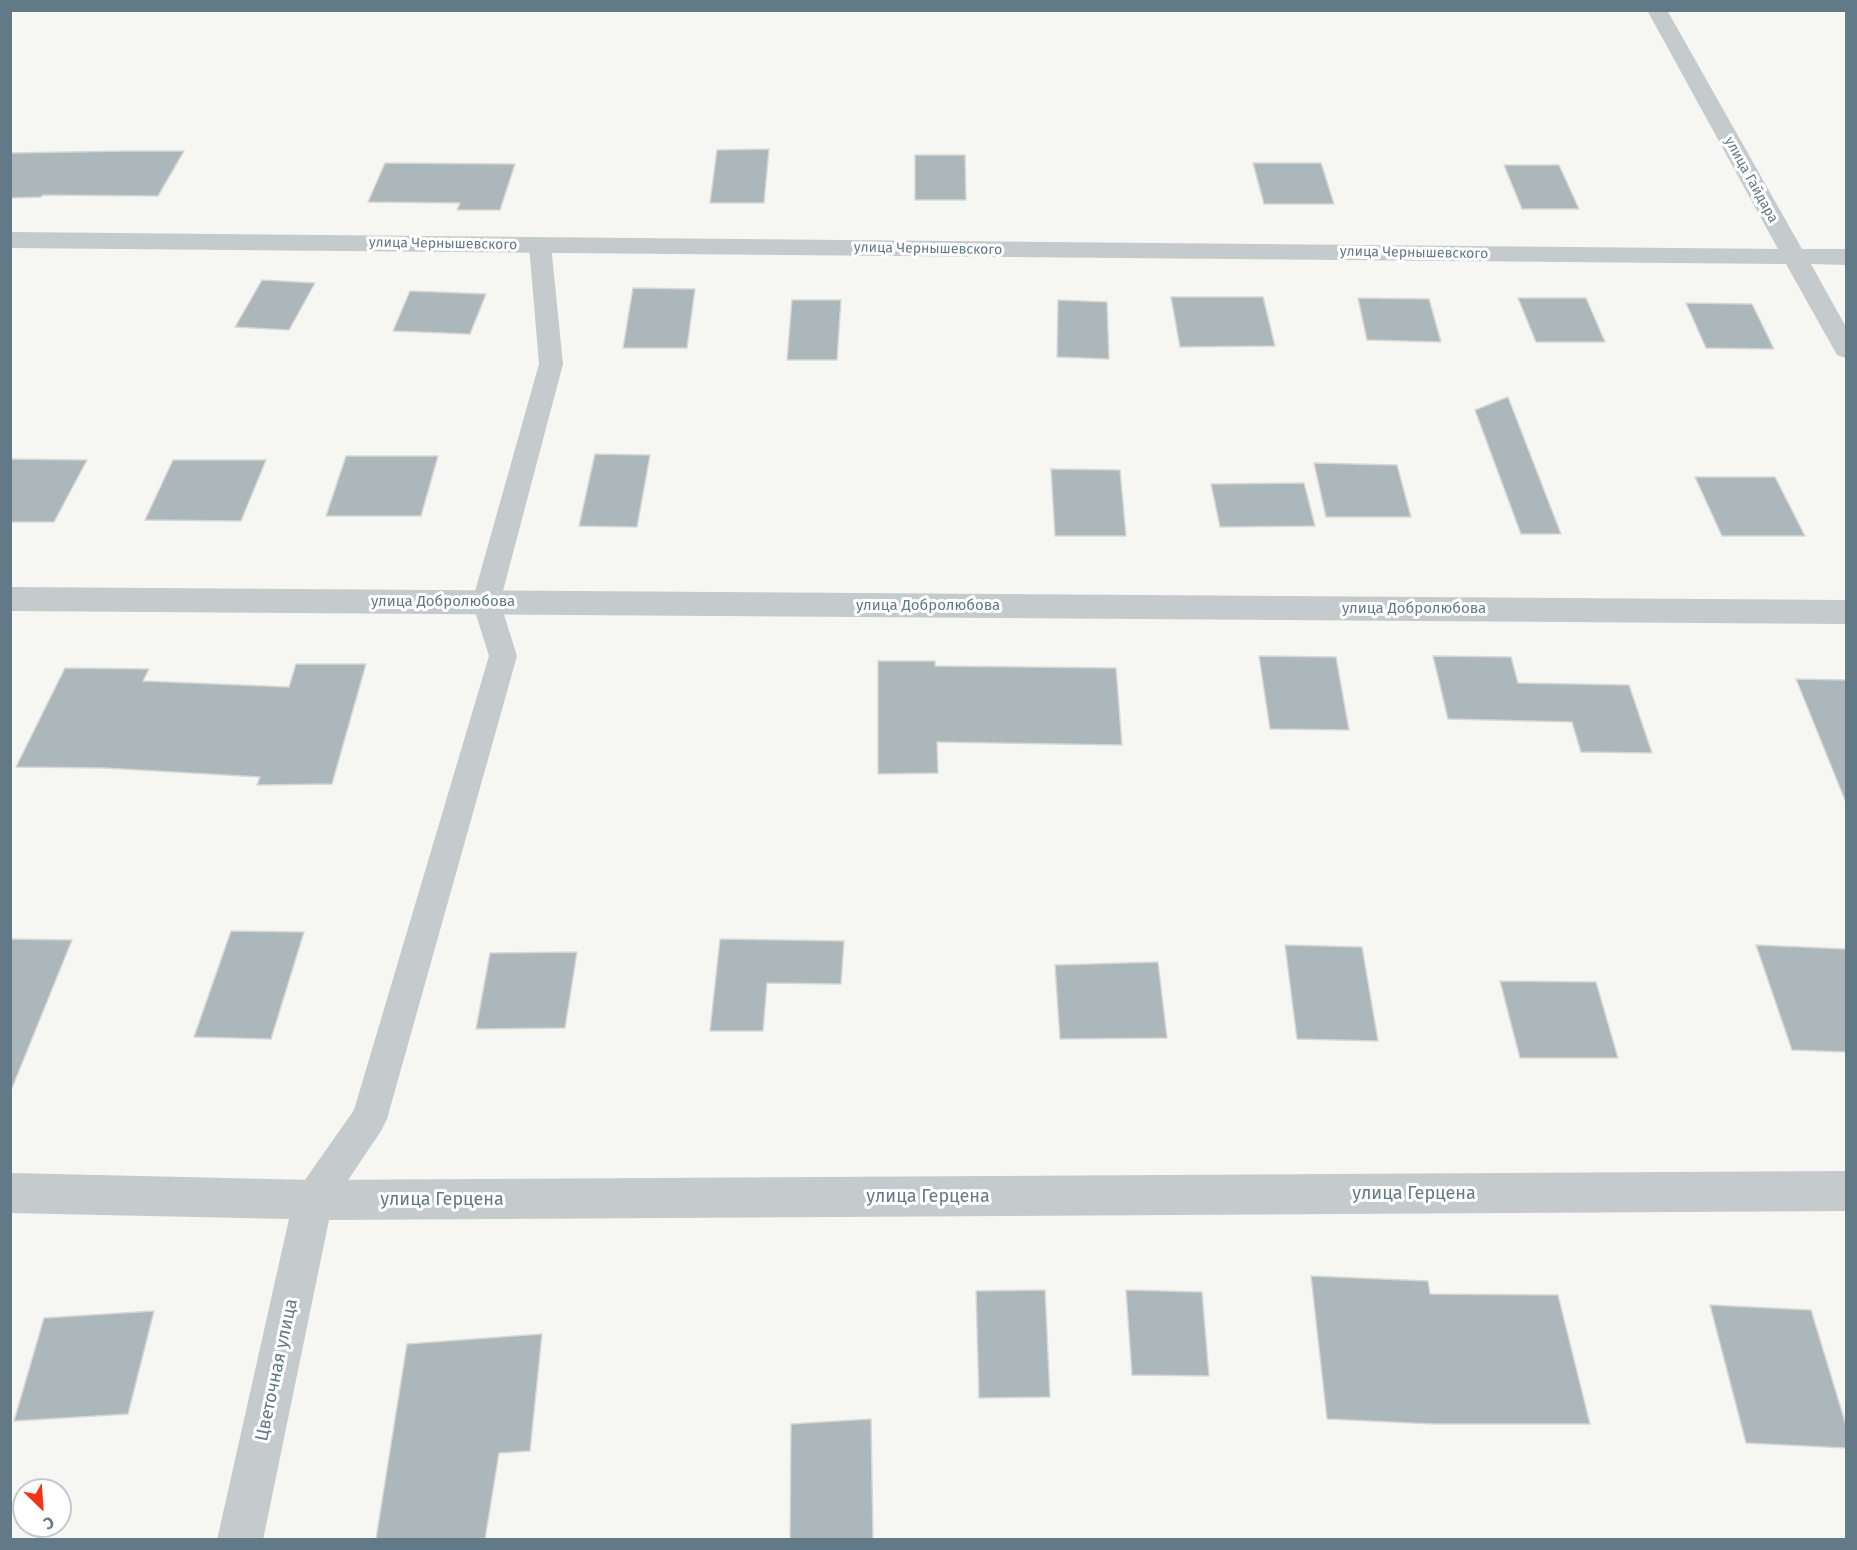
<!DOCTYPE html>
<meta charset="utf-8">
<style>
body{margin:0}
#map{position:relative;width:1857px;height:1550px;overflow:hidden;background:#f6f6f2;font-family:"Fira Sans",sans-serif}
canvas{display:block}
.frame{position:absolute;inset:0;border:12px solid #627a87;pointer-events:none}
.north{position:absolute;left:12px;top:1478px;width:60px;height:60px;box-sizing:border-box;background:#fff;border:2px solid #c0cacf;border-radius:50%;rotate:155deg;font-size:16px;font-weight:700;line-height:24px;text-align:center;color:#627a87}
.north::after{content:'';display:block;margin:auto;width:21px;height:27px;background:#f43314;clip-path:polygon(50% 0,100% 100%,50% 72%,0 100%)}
</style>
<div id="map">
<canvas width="1857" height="1550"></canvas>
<div class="frame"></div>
<div class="north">С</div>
</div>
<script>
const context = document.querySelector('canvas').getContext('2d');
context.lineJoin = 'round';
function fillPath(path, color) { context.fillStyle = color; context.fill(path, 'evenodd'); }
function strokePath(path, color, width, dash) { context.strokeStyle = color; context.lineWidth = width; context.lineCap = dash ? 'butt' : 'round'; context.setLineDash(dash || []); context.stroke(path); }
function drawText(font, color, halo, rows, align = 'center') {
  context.font = font + ' "Fira Sans",sans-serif'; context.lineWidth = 6; context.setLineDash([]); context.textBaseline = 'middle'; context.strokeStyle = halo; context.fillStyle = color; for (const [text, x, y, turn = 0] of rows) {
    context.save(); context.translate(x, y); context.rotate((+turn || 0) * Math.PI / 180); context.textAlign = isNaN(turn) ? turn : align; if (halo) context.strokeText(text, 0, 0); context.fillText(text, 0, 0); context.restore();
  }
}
const building = new Path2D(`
 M 769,149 L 764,203 L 710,203 L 717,150 Z
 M 127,151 L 184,151 L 158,196 L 43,195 L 41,197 L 10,198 L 10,153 Z
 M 915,155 L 965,155 L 966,200 L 915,200 Z
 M 385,163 L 515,164 L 500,210 L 457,210 L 460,203 L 368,202 Z
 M 1253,163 L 1321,163 L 1334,204 L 1264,204 Z
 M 1504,165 L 1559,165 L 1579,209 L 1522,209 Z
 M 262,280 L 315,283 L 289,330 L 235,327 Z
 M 633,288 L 695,289 L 687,348 L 623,348 Z
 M 410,291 L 486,294 L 470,334 L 393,331 Z
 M 1171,297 L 1263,297 L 1275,346 L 1180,347 Z
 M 1358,298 L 1429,299 L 1441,342 L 1367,340 Z
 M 1518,298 L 1586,298 L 1605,342 L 1536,342 Z
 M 792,300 L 841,300 L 837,360 L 787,360 Z
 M 1058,300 L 1107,302 L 1109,359 L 1057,357 Z
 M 1686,303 L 1752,304 L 1774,349 L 1706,348 Z
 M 1508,397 L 1561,534 L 1521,534 L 1475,410 Z
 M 595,454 L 650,455 L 637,527 L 579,526 Z
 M 346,456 L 438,456 L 421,516 L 326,516 Z
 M 10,459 L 87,460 L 54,522 L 10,522 Z
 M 173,460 L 266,460 L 241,521 L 145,520 Z
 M 1314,463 L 1397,465 L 1411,517 L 1326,517 Z
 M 1051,469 L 1120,470 L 1126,536 L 1055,536 Z
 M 1695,477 L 1775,477 L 1805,536 L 1722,536 Z
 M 1304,483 L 1315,526 L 1220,527 L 1211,484 Z
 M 1259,656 L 1336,657 L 1349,730 L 1270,729 Z
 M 1433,656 L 1511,657 L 1518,683 L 1629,685 L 1652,753 L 1581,752 L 1572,722 L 1448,719 Z
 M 878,661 L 935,661 L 935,666 L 1116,668 L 1122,745 L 937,742 L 938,773 L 878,774 Z
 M 296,664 L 366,664 L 332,784 L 257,785 L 260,777 L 105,768 L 16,767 L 65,668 L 149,669 L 143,681 L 289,687 Z
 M 1796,679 L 1846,680 L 1846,799 L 1845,800 Z
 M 231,931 L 304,932 L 271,1039 L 194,1037 Z
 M 10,939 L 72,940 L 12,1088 L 10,1088 Z
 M 720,939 L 844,941 L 841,984 L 767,983 L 763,1031 L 710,1031 Z
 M 1285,945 L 1362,947 L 1378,1041 L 1297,1039 Z
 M 1756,945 L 1846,949 L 1846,1052 L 1792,1050 Z
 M 577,952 L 565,1028 L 476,1029 L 490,953 Z
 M 1158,962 L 1167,1038 L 1060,1039 L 1055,965 Z
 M 1500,981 L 1596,982 L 1618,1058 L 1520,1058 Z
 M 1311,1276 L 1428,1281 L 1430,1294 L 1558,1295 L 1590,1424 L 1434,1424 L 1327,1419 Z
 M 1045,1290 L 1050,1397 L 979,1398 L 976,1291 Z
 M 1126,1290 L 1202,1292 L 1209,1376 L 1132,1375 Z
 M 1710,1305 L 1811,1310 L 1846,1425 L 1846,1448 L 1746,1443 Z
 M 154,1311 L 128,1414 L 14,1421 L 44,1318 Z
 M 542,1334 L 530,1451 L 499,1453 L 485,1539 L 376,1539 L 407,1344 Z
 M 871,1419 L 873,1539 L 790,1539 L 791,1424 Z`);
fillPath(building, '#acb7bb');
strokePath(building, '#d8d7d5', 1.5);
fillPath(new Path2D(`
 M 540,238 L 548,240 L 551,245 L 563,364 L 500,602 L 517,656 L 387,1119 L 381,1131 L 326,1213 L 313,1218 L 300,1213 L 295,1200 L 300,1187 L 354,1110 L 489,656 L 472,602 L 539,364 L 529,245 L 532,240 Z`), '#c5cacd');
fillPath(new Path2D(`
 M 1647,10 L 1667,10 L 1802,249 L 1846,249 L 1846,265 L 1811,264 L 1846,327 L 1846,358 L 1837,355 L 1786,264 L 10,248 L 10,232 L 1778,249 Z
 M 10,587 L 1846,600 L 1846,624 L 10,611 Z
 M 1846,1171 L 1846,1211 L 329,1220 L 263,1540 L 217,1540 L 289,1219 L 10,1213 L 10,1173 L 313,1180 Z`), '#c5cacd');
drawText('14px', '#627a87', '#fff', [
 ["улица Гайдара",1751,180,61],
 ["улица Чернышевского",443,244,1],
 ["улица Чернышевского",928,249,1],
 ["улица Чернышевского",1414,253,1]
]);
drawText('15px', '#627a87', '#fff', [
 ["улица Добролюбова",443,602],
 ["улица Добролюбова",928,606],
 ["улица Добролюбова",1414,609]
]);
drawText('18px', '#627a87', '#fff', [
 ["улица Герцена",1414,1194],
 ["улица Герцена",928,1197],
 ["улица Герцена",442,1200],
 ["Цветочная улица",277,1370,-78]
]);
</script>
